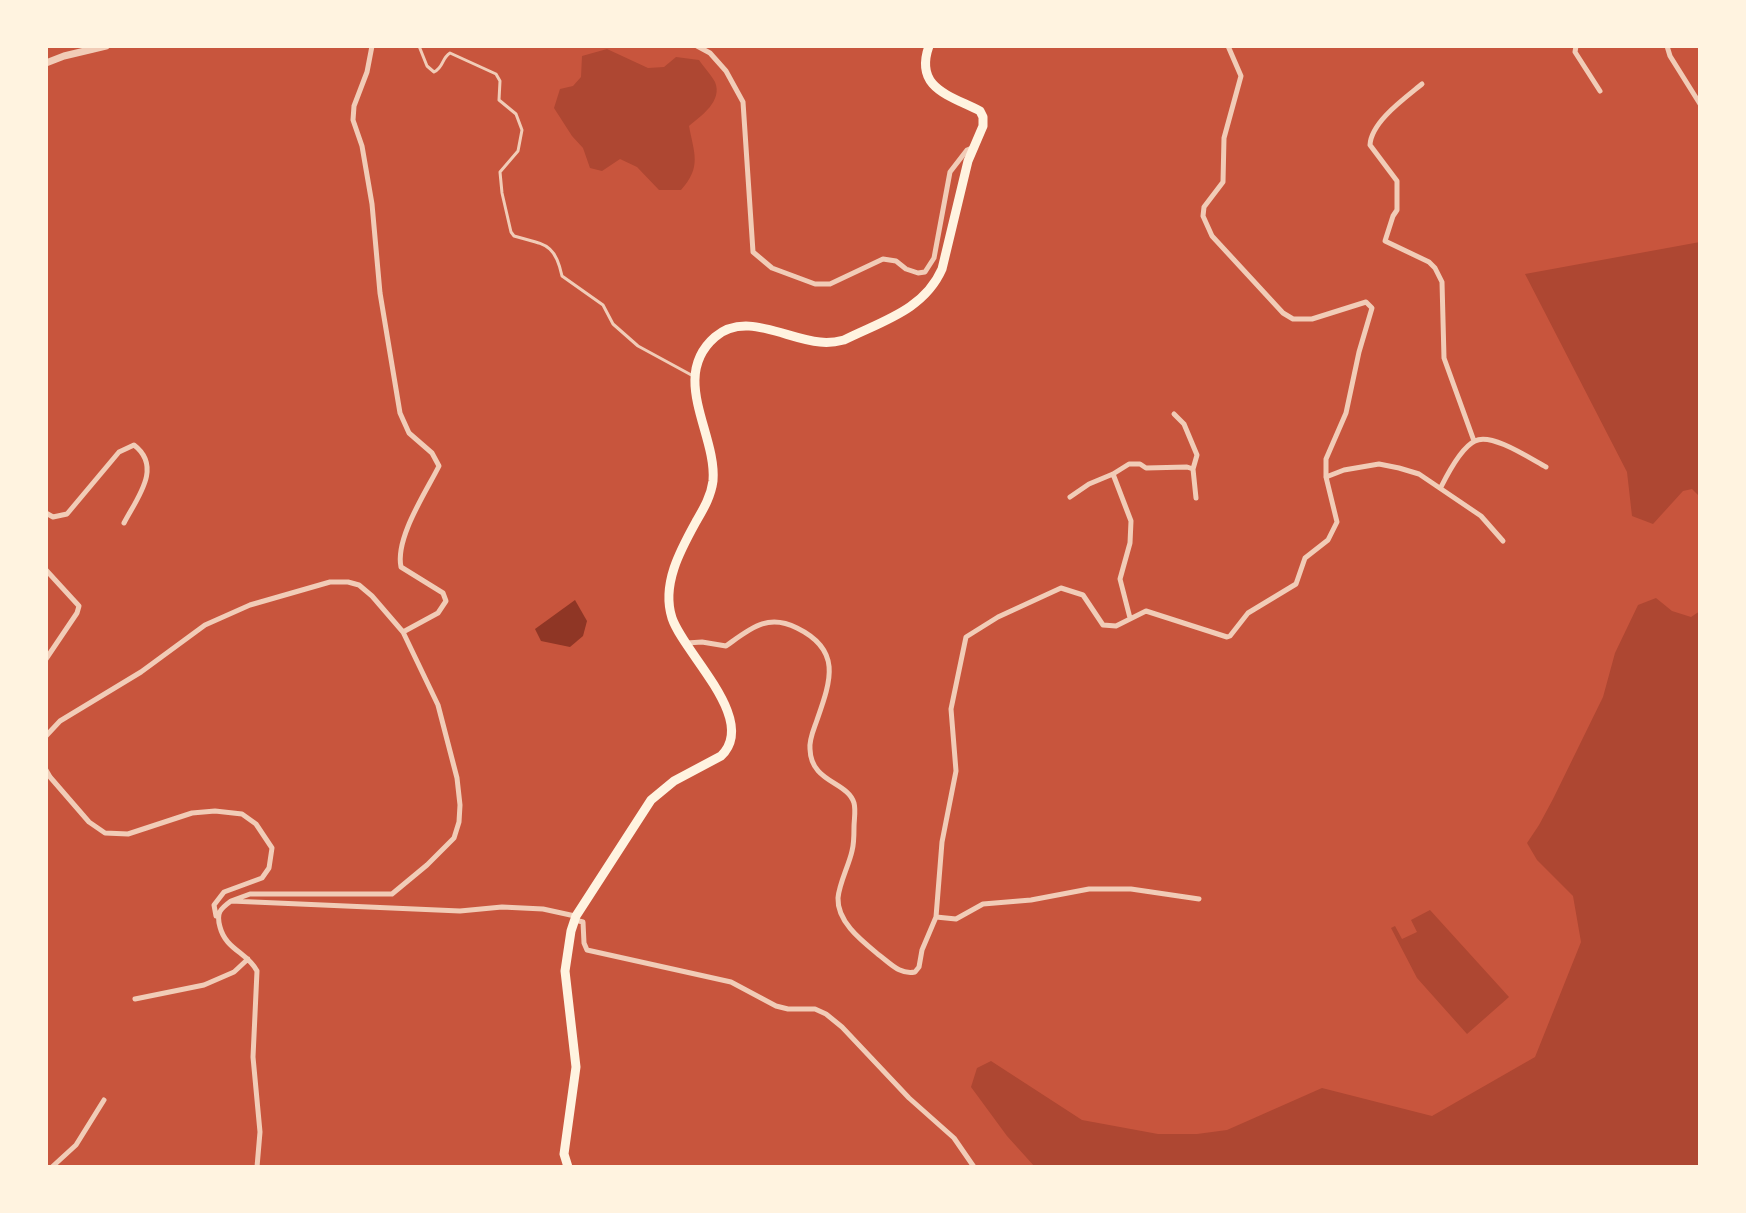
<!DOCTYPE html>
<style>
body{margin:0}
#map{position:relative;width:1746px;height:1213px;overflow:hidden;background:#c8553d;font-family:"Roboto Condensed",sans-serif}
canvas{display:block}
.frame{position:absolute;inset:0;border:48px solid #fff3e0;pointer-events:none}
</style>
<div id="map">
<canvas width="1746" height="1213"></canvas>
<div class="frame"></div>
</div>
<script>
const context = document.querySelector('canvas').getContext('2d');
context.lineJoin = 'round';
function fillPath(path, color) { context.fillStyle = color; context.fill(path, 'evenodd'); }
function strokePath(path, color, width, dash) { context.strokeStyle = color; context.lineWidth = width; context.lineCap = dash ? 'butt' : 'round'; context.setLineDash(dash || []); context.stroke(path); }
fillPath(new Path2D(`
 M 607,49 L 648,68 L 664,67 L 676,57 L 699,60 C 704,67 711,75 715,82 C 723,101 701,116 689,126 C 694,153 702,167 681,190 L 659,190 L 637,167 L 620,159 L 602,171 L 590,168 L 583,148 L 572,136 L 554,108 L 560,89 L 573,86 L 581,77 L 582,56 Z
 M 1700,242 L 1700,497 L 1692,489 L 1683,491 L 1653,524 L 1632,516 L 1627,472 L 1525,274 Z
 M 1656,598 L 1672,611 L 1691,617 L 1700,611 L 1700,1167 L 1035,1167 L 1007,1136 L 971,1087 L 977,1068 L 991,1061 L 1082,1120 L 1158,1134 L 1197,1134 L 1227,1130 L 1322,1088 L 1432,1116 L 1535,1057 L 1581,942 L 1573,896 L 1537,860 L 1527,843 L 1539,825 L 1553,799 L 1603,697 L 1615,653 L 1638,605 Z
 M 1430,910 L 1509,997 L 1467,1034 L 1417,978 L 1391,928 L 1395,926 L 1402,939 L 1417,932 L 1411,920 Z`), '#ae4732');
fillPath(new Path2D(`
 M 575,600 L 587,621 L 583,636 L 570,647 L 541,641 L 535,629 Z`), '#8f3625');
strokePath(new Path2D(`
 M 419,46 L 427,66 L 434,72 C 444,67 441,59 450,53 L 496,74 L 500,81 L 499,100 L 516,114 L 522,130 L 518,151 L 500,172 L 502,193 L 511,232 L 514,236 C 544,245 555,242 562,276 L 603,305 L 613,324 L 638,346 L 695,377`), '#f1ccb7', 3);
strokePath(new Path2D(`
 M 372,46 L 367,72 L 354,106 L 353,120 L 362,146 L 372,204 L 380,293 L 400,413 L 409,433 L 432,453 L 439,466 C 426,492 395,538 401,567 L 443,593 L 446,601 L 438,613 L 403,632
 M 697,46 L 710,53 L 726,71 L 743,102 L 753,252 L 772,268 L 815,284 L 830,284 L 883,259 L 896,261 L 906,269 L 918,273 L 925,272 L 934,258 L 950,172 L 967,150 L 972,148
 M 1576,46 L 1575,52 L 1600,91
 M 1667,46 L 1670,56 L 1700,104
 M 1422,84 C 1405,98 1371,122 1370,145 L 1397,181 L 1397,210 L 1393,216 L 1385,241 L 1429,262 L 1435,268 L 1442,282 L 1444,358 L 1474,441
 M 1174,414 L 1184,424 L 1197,455 L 1193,469 L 1196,498
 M 1113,474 L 1131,521 L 1130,543 L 1120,579 L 1130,618
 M 1326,477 L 1344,470 L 1379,464 L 1399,468 L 1419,474 L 1481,516 L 1503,541
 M 1441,487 C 1447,475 1462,447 1475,441 C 1491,432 1531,459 1546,467
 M 1070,497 L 1089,484 L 1113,474 L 1129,464 L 1140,464 L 1146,468 L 1187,467 L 1193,469
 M 46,513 L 53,517 L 67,514 L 119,452 L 134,445 C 163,467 137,498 124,523
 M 46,570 L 79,606 L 77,613 L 46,659
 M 687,643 L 702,642 L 726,646 C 750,629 767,613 797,628 C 842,650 831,680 817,720 C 814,729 809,739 810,749 C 811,783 847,781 854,803 C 856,810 854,820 854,827 C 854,835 854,844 852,851 C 849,865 839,884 838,898 C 837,922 862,941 879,955 C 891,964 900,975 915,972 L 919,967 L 922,950 L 936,917 L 942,842 L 956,771 L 951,709 L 966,637 L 998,617 L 1061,588 L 1083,595 L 1103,625 L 1116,626 L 1146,611 L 1227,637 L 1230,636 L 1248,613 L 1296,584 L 1305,558 L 1328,540 L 1337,522 L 1326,477 L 1326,459 L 1346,413 L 1359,352 L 1372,308 L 1366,302 L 1312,319 L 1293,319 L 1283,313 L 1212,236 L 1203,216 L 1204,207 L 1223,182 L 1224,138 L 1241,76 L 1228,46
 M 46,736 L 60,721 L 141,672 L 205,625 L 250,605 L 330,582 L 348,582 L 359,585 L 372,596 L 403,632 L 438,705 L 457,778 L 460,805 L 459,822 L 454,838 L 427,865 L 392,894 L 250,894 L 231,901
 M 46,770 L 50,777 L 89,822 L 105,833 L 128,834 L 192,813 L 215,811 L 242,814 L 256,824 L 272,848 L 269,868 L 262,878 L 224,892 L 214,905 L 216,916
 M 936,917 L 956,919 L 983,904 L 1031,900 L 1089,889 L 1131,889 L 1199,899
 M 575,920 L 583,922 L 584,943 L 587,950 L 731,982 L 776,1006 L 788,1009 L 815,1009 L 826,1014 L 842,1027 L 909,1098 L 954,1138 L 974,1167
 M 135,999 L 204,985 L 234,972 L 248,959
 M 52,1167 L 76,1145 L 104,1100
 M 257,1167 L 260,1132 L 253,1057 L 257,971 C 247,952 226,950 220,927 C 216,913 220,909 231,901 L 460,911 L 502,907 L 543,909 L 575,916`), '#f1ccb7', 5);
strokePath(new Path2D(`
 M 46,63 L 64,56 L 106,46`), '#f1ccb7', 7);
strokePath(new Path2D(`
 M 568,1167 L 564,1154 L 576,1067 L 565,971 L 571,931 L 576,916 L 651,800 L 674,781 L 721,756 C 759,720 684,654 672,618 C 661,584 681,549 697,520 C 704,508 711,496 713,481 C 717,434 669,377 715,337 C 745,311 786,339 820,342 C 828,343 836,342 844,340 C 882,321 924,310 942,269 L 968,161 L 983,126 L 983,117 L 980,111 C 949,95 914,88 929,46`), '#fff3e0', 9);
</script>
